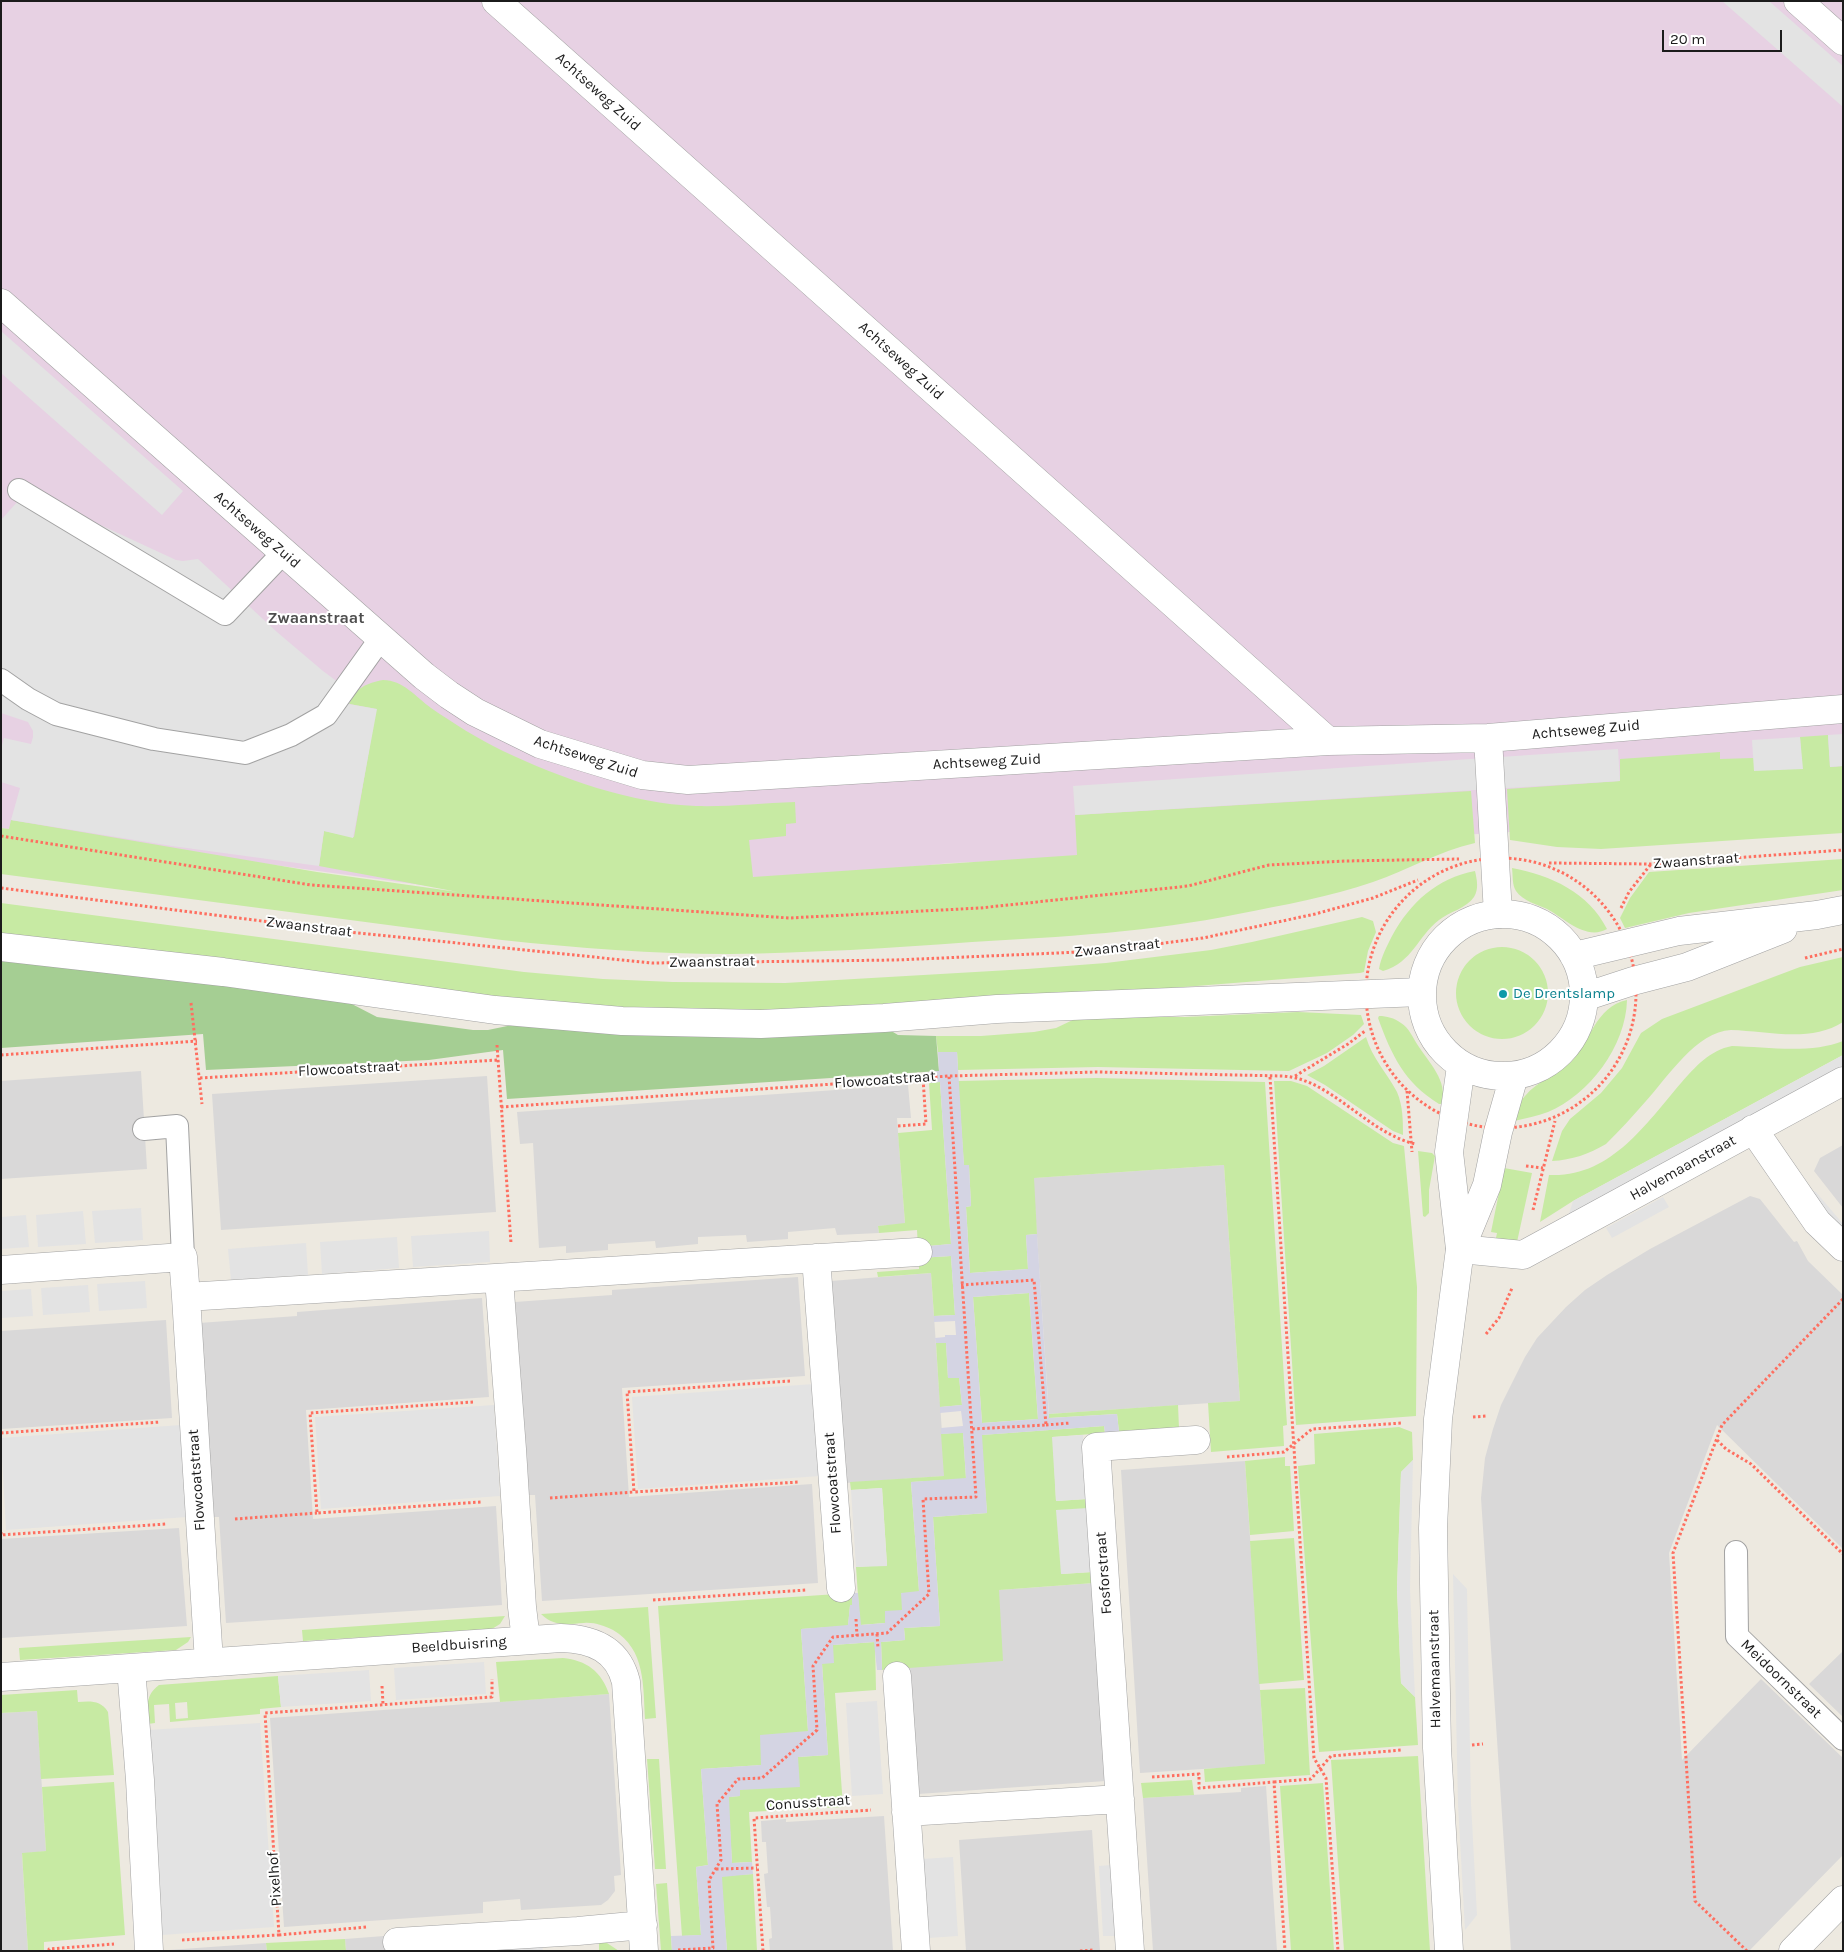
<!DOCTYPE html>
<style>
body{margin:0}
#map{position:relative;width:1844px;height:1952px;overflow:hidden;background:#ede9e0;font-family:Karla,sans-serif}
canvas{display:block}
.frame{position:absolute;inset:0;border:2px solid #1b1b1b;pointer-events:none}
.scale{position:absolute;left:1662px;top:30px;width:120px;height:22px;box-sizing:border-box;border:2px solid #1b1b1b;border-top:0;padding-left:6px;font-size:15px;line-height:18px;white-space:nowrap;color:#1b1b1b;-webkit-text-stroke:4px #fff;paint-order:stroke}
</style>
<div id="map">
<canvas width="1844" height="1952"></canvas>
<div class="frame"></div>
<div class="scale">20 m</div>
</div>
<script>
const context = document.querySelector('canvas').getContext('2d');
context.lineJoin = 'round';
function fillPath(path, color) { context.fillStyle = color; context.fill(path, 'evenodd'); }
function strokePath(path, color, width, dash) { context.strokeStyle = color; context.lineWidth = width; context.lineCap = dash ? 'butt' : 'round'; context.setLineDash(dash || []); context.stroke(path); }
function drawText(font, color, halo, rows, align = 'center') {
  context.font = font + ' Karla,sans-serif'; context.lineWidth = 4; context.setLineDash([]); context.textBaseline = 'middle'; context.strokeStyle = halo; context.fillStyle = color; for (const [text, x, y, turn = 0] of rows) {
    context.save(); context.translate(x, y); context.rotate((+turn || 0) * Math.PI / 180); context.textAlign = isNaN(turn) ? turn : align; if (halo) context.strokeText(text, 0, 0); context.fillText(text, 0, 0); context.restore();
  }
}
fillPath(new Path2D(`
 M 141,1071 L 147,1169 L 1,1179 L 1,1081 Z
 M 487,1076 L 496,1212 L 221,1230 L 212,1094 Z
 M 908,1085 L 911,1118 L 897,1118 L 905,1224 L 878,1226 L 879,1233 L 837,1235 L 835,1228 L 788,1232 L 788,1239 L 747,1242 L 746,1235 L 698,1237 L 698,1244 L 656,1248 L 655,1241 L 608,1244 L 608,1250 L 566,1253 L 566,1246 L 539,1248 L 533,1143 L 520,1144 L 517,1112 Z
 M 1843,1145 L 1843,1208 L 1814,1171 L 1820,1158 Z
 M 1224,1165 L 1240,1401 L 1049,1414 L 1033,1178 Z
 M 1750,1196 L 1760,1199 L 1794,1242 L 1797,1241 L 1808,1261 L 1843,1295 L 1843,1549 L 1717,1425 L 1669,1553 L 1682,1760 L 1761,1679 L 1843,1758 L 1843,1855 L 1749,1951 L 1511,1951 L 1481,1498 L 1485,1458 L 1493,1429 L 1501,1405 L 1525,1357 L 1537,1338 L 1566,1307 L 1585,1290 L 1607,1275 L 1650,1249 Z
 M 931,1273 L 945,1476 L 845,1483 L 831,1281 Z
 M 798,1277 L 805,1376 L 622,1388 L 629,1497 L 812,1484 L 818,1583 L 542,1601 L 535,1495 L 529,1495 L 515,1302 L 612,1295 L 612,1290 Z
 M 482,1298 L 489,1397 L 306,1410 L 313,1519 L 496,1506 L 502,1605 L 226,1623 L 219,1517 L 213,1517 L 199,1323 L 297,1316 L 297,1312 Z
 M 166,1320 L 172,1418 L 1,1429 L 1,1331 Z
 M 1245,1461 L 1265,1765 L 1140,1773 L 1121,1470 Z
 M 179,1528 L 187,1626 L 1,1638 L 1,1539 Z
 M 1094,1583 L 1106,1781 L 918,1794 L 909,1667 L 999,1590 Z
 M 1843,1651 L 1843,1717 L 1809,1684 Z
 M 609,1694 L 621,1875 L 614,1876 L 615,1891 L 608,1900 L 601,1905 L 521,1910 L 520,1899 L 483,1902 L 483,1913 L 284,1927 L 270,1718 Z
 M 37,1711 L 46,1851 L 22,1854 L 28,1951 L 1,1951 L 1,1713 Z
 M 1266,1786 L 1277,1951 L 1153,1951 L 1143,1798 L 1241,1792 L 1241,1788 Z
 M 884,1816 L 893,1951 L 770,1951 L 769,1939 L 772,1938 L 770,1907 L 767,1907 L 764,1874 L 768,1873 L 766,1842 L 762,1842 L 761,1821 L 786,1819 L 786,1822 Z
 M 1092,1830 L 1100,1951 L 966,1951 L 959,1840 Z
 M 384,1936 L 385,1951 L 346,1951 L 345,1939 Z
 M 266,1943 L 267,1951 L 169,1950 Z`), '#d9d8d8');
fillPath(new Path2D(`
 M 1,1 L 1843,1 L 1843,811 L 1112,857 L 950,863 L 751,883 L 510,897 L 1,828 Z`), '#e7d1e3');
fillPath(new Path2D(`
 M 383,680 C 403,680 416,697 431,708 C 453,723 478,739 503,751 C 560,778 632,804 696,806 C 728,807 762,803 795,802 L 796,823 L 786,824 L 786,836 L 749,840 L 753,877 L 1077,855 L 1075,815 L 1471,791 L 1475,843 C 1439,851 1408,870 1373,882 C 1330,897 1283,905 1238,914 C 1151,932 1061,937 972,942 C 891,948 810,953 729,954 C 653,954 578,948 502,940 L 1,874 L 1,828 L 9,829 L 11,820 L 317,872 L 458,892 L 319,866 L 324,831 L 354,837 L 376,709 L 349,704 C 355,688 367,683 383,680 Z
 M 1828,735 L 1830,767 L 1843,766 L 1843,833 L 1601,849 L 1557,847 L 1510,840 L 1507,789 L 1620,781 L 1620,759 L 1720,752 L 1720,759 L 1753,758 L 1802,769 L 1800,737 Z
 M 1843,859 L 1843,890 L 1689,913 L 1625,928 L 1620,918 L 1630,898 L 1649,872 Z
 M 1512,868 C 1551,875 1589,893 1607,929 C 1586,941 1564,918 1547,909 C 1536,904 1523,901 1516,891 C 1512,885 1513,876 1512,868 Z
 M 1475,871 C 1477,880 1479,889 1474,897 C 1467,908 1449,912 1439,920 C 1417,937 1413,962 1383,971 L 1379,969 C 1381,957 1387,946 1392,936 C 1410,903 1437,878 1475,871 Z
 M 1,903 L 524,972 L 603,979 L 673,982 L 785,983 L 1027,969 L 1106,963 L 1211,950 L 1252,942 L 1362,917 L 1373,921 L 1376,932 L 1368,951 L 1364,972 L 1360,973 L 956,1005 L 854,1011 L 604,1010 L 1,936 Z
 M1456 993a46 46 0 1 1 92 0a46 46 0 1 1-92 0Z
 M 1843,957 L 1843,1022 C 1811,1043 1767,1031 1731,1030 C 1697,1031 1667,1078 1646,1101 C 1633,1116 1620,1130 1606,1144 C 1589,1154 1572,1160 1552,1161 L 1562,1131 L 1570,1119 L 1601,1093 L 1622,1068 L 1641,1033 L 1662,1019 L 1800,967 Z
 M 1627,1000 C 1626,1046 1589,1095 1548,1112 C 1537,1116 1526,1118 1514,1121 C 1517,1112 1518,1103 1525,1096 C 1537,1081 1557,1075 1571,1062 C 1591,1041 1595,1007 1627,1000 Z
 M 1298,1012 L 1361,1015 L 1364,1024 L 1353,1035 L 1327,1053 L 1289,1071 L 1098,1067 L 958,1070 L 957,1052 L 938,1052 L 936,1036 L 981,1036 L 1034,1032 L 1056,1028 L 1079,1017 L 1185,1017 Z
 M 1379,1016 C 1387,1016 1394,1018 1401,1023 C 1409,1028 1412,1036 1417,1044 C 1429,1063 1448,1080 1442,1104 L 1439,1104 C 1404,1082 1392,1056 1378,1018 Z
 M 1366,1037 C 1372,1058 1387,1073 1397,1092 C 1403,1106 1403,1121 1403,1135 L 1393,1131 L 1325,1085 L 1307,1075 L 1324,1066 Z
 M 1843,1041 L 1843,1055 L 1573,1201 L 1540,1222 L 1549,1175 C 1610,1178 1645,1125 1681,1083 C 1695,1067 1710,1050 1732,1046 C 1766,1047 1812,1054 1843,1041 Z
 M 1097,1078 L 1265,1082 L 1287,1425 L 1283,1426 L 1284,1446 L 1211,1452 L 1208,1403 L 1240,1401 L 1224,1165 L 1034,1178 L 1037,1234 L 1026,1235 L 1028,1269 L 970,1273 L 966,1207 L 971,1206 L 969,1166 L 964,1166 L 958,1081 Z
 M 1274,1081 L 1291,1081 L 1307,1086 L 1393,1143 L 1404,1146 L 1417,1287 L 1416,1416 L 1296,1425 Z
 M 940,1082 L 951,1244 L 918,1247 L 917,1230 L 879,1233 L 878,1226 L 905,1223 L 898,1133 L 932,1130 L 929,1083 Z
 M 1418,1151 L 1432,1153 L 1435,1156 L 1429,1190 L 1429,1213 L 1425,1217 L 1423,1216 Z
 M 1504,1168 L 1532,1173 L 1517,1242 L 1496,1238 L 1497,1233 L 1491,1232 Z
 M 951,1256 L 955,1315 L 934,1316 L 931,1273 L 878,1277 L 877,1272 L 919,1269 L 919,1258 Z
 M 1029,1293 L 1038,1419 L 982,1423 L 973,1297 Z
 M 946,1342 L 948,1378 L 959,1377 L 962,1405 L 940,1407 L 936,1343 Z
 M 1178,1405 L 1179,1428 L 1119,1432 L 1117,1414 L 1049,1418 L 1049,1414 Z
 M 1104,1426 L 1105,1433 L 1053,1437 L 1056,1501 L 1087,1499 L 1088,1508 L 1061,1574 L 1092,1572 L 1094,1583 L 999,1590 L 1003,1661 L 882,1670 L 881,1642 L 905,1640 L 904,1628 L 940,1626 L 933,1517 L 987,1513 L 981,1435 Z
 M 1399,1427 L 1412,1432 L 1413,1460 L 1401,1472 L 1397,1589 L 1401,1683 L 1415,1697 L 1418,1745 L 1319,1752 L 1298,1466 L 1315,1464 L 1314,1434 Z
 M 963,1432 L 966,1479 L 911,1482 L 919,1591 L 902,1610 L 885,1623 L 860,1625 L 856,1567 L 887,1565 L 882,1488 L 851,1490 L 850,1482 L 944,1476 L 941,1434 Z
 M 1285,1457 L 1285,1466 L 1290,1466 L 1294,1531 L 1250,1535 L 1245,1461 Z
 M 1294,1538 L 1304,1680 L 1259,1684 L 1250,1541 Z
 M 852,1593 L 852,1605 L 850,1606 L 848,1626 L 801,1629 L 808,1731 L 762,1765 L 701,1769 L 708,1865 L 696,1867 L 701,1935 L 682,1936 L 658,1606 Z
 M 648,1607 L 656,1718 L 645,1719 C 643,1687 646,1649 613,1630 C 604,1626 594,1622 584,1623 C 567,1624 554,1627 541,1614 Z
 M 505,1616 L 500,1624 L 492,1629 L 303,1641 L 302,1630 Z
 M 191,1637 L 188,1642 L 176,1650 L 20,1660 L 19,1648 Z
 M 875,1642 L 876,1690 L 835,1693 L 843,1807 L 749,1812 L 752,1862 L 732,1863 L 728,1797 L 740,1796 L 739,1790 L 798,1757 L 828,1755 L 822,1664 L 832,1645 Z
 M 563,1658 C 586,1660 602,1672 609,1694 L 500,1702 L 496,1662 Z
 M 278,1676 L 281,1707 L 260,1709 L 260,1714 L 170,1722 L 169,1704 L 154,1705 L 155,1723 L 148,1724 C 147,1708 145,1695 159,1685 ZM 187,1702 L 188,1718 L 176,1719 L 175,1703 Z
 M 1305,1688 L 1310,1775 L 1205,1782 L 1204,1769 L 1265,1764 L 1260,1690 Z
 M 77,1690 L 78,1702 C 90,1701 101,1700 108,1712 L 114,1775 L 41,1779 L 37,1711 L 1,1713 L 1,1695 Z
 M 1418,1756 L 1430,1951 L 1344,1951 L 1331,1760 Z
 M 647,1759 L 659,1759 L 666,1869 L 655,1869 Z
 M 1192,1780 L 1194,1795 L 1143,1798 L 1141,1783 Z
 M 114,1782 L 125,1935 L 44,1942 L 44,1951 L 28,1951 L 22,1853 L 46,1851 L 42,1787 Z
 M 1323,1783 L 1334,1951 L 1291,1951 L 1280,1786 Z
 M 753,1874 L 757,1951 L 727,1951 L 721,1876 Z
 M 667,1883 L 672,1951 L 661,1951 L 656,1884 Z
 M 345,1939 L 346,1951 L 267,1951 L 266,1943 Z
 M 599,1941 L 607,1943 L 619,1951 L 599,1951 Z`), '#c7eaa3');
fillPath(new Path2D(`
 M 1,956 L 350,1003 L 377,1017 L 473,1030 L 488,1030 L 517,1024 L 888,1029 L 898,1035 L 936,1036 L 939,1071 L 507,1099 L 503,1050 L 429,1060 L 206,1070 L 203,1034 L 1,1048 Z`), '#a5ce93');
fillPath(new Path2D(`
 M 1722,1 L 1769,1 L 1843,66 L 1843,107 Z
 M 1,331 L 183,491 L 162,515 L 1,373 Z
 M 27,491 L 176,560 L 183,561 L 198,559 L 277,632 L 323,671 L 354,694 L 349,704 L 377,709 L 353,838 L 324,831 L 319,866 L 172,846 L 11,820 L 20,788 L 1,782 L 1,749 L 4,738 L 31,744 L 33,737 L 33,731 L 28,722 L 1,713 L 1,520 Z
 M 1843,734 L 1843,766 L 1830,767 L 1828,735 Z
 M 1800,737 L 1803,769 L 1754,771 L 1752,740 Z
 M 1618,749 L 1620,781 L 1075,815 L 1073,786 Z
 M 1843,1055 L 1843,1068 L 1568,1217 L 1573,1201 Z
 M 1801,1187 L 1816,1192 L 1843,1224 L 1843,1239 Z
 M 1663,1197 L 1669,1207 L 1612,1238 L 1606,1228 Z
 M 141,1208 L 143,1240 L 95,1243 L 92,1211 Z
 M 83,1211 L 86,1244 L 38,1247 L 36,1215 Z
 M 26,1215 L 29,1247 L 1,1249 L 1,1217 Z
 M 489,1231 L 490,1262 L 413,1267 L 411,1236 Z
 M 397,1237 L 399,1268 L 322,1274 L 320,1242 Z
 M 306,1243 L 308,1275 L 231,1280 L 228,1249 Z
 M 145,1281 L 147,1308 L 99,1311 L 97,1284 Z
 M 88,1285 L 90,1312 L 43,1315 L 41,1288 Z
 M 31,1289 L 33,1316 L 1,1318 L 1,1291 Z
 M 814,1384 L 820,1476 L 638,1489 L 632,1397 Z
 M 494,1405 L 500,1496 L 321,1509 L 315,1417 Z
 M 181,1425 L 187,1517 L 6,1530 L 1,1438 Z
 M 1083,1435 L 1087,1499 L 1056,1501 L 1052,1437 Z
 M 1413,1460 L 1410,1589 L 1415,1697 L 1401,1683 L 1397,1589 L 1401,1472 Z
 M 882,1488 L 887,1566 L 856,1567 L 851,1490 Z
 M 1088,1508 L 1092,1572 L 1061,1574 L 1056,1510 Z
 M 1453,1574 L 1467,1589 L 1471,1803 L 1477,1915 L 1465,1930 L 1458,1804 Z
 M 484,1662 L 486,1694 L 396,1700 L 394,1668 Z
 M 369,1670 L 371,1701 L 281,1707 L 278,1676 Z
 M 877,1701 L 883,1794 L 852,1796 L 846,1703 Z
 M 260,1723 L 274,1927 L 162,1935 L 148,1730 Z
 M 953,1857 L 958,1936 L 928,1938 L 922,1859 Z
 M 1111,1865 L 1116,1936 L 1103,1936 L 1099,1866 Z
 M 542,1945 L 543,1951 L 483,1951 L 483,1949 Z`), '#e3e3e3');
fillPath(new Path2D(`
 M 938,1052 L 957,1052 L 964,1165 L 969,1165 L 971,1206 L 966,1207 L 970,1273 L 1028,1269 L 1026,1235 L 1037,1234 L 1049,1418 L 1117,1414 L 1119,1432 L 1105,1433 L 1104,1426 L 982,1435 L 987,1513 L 933,1517 L 940,1626 L 904,1628 L 905,1640 L 881,1642 L 882,1670 L 877,1670 L 874,1642 L 833,1645 L 834,1663 L 822,1664 L 828,1755 L 798,1757 L 800,1787 L 740,1790 L 740,1796 L 729,1797 L 732,1863 L 752,1862 L 753,1874 L 722,1877 L 727,1951 L 672,1951 L 671,1936 L 701,1935 L 696,1867 L 708,1865 L 701,1769 L 761,1765 L 760,1735 L 808,1731 L 801,1629 L 848,1625 L 850,1605 L 852,1605 L 852,1593 L 858,1593 L 861,1625 L 885,1623 L 885,1611 L 902,1610 L 901,1593 L 919,1591 L 911,1482 L 966,1478 L 963,1433 L 941,1434 L 941,1428 L 963,1426 L 961,1411 L 940,1413 L 940,1407 L 962,1405 L 959,1378 L 948,1378 L 946,1343 L 936,1343 L 935,1338 L 945,1337 L 945,1335 L 956,1335 L 955,1321 L 934,1322 L 934,1316 L 955,1315 L 951,1256 L 919,1258 L 918,1247 L 951,1244 L 940,1082 L 929,1083 L 928,1077 L 928,1072 L 939,1071 ZM 1029,1293 L 1038,1419 L 982,1423 L 973,1297 Z`), '#d4d4e3');
const service = new Path2D(`
 M 19,490 L 225,614 L 283,553
 M 1,680 L 28,699 L 56,714 L 154,739 L 245,753 L 291,735 L 326,715 L 381,638
 M 144,1129 L 177,1126 L 183,1257
 M 1736,1552 L 1737,1636 L 1843,1739`);
const minor = new Path2D(`
 M 496,1 L 1328,741
 M 1798,1 L 1843,41
 M 1,303 L 424,676 L 449,695 L 475,712 L 540,744 L 642,775 L 688,780 L 1328,741 L 1488,738 L 1843,709
 M 1488,738 L 1498,914
 M 1,947 L 223,972 L 495,1010 L 622,1021 L 761,1024 L 884,1018 L 997,1009 L 1421,992
 M 1753,1129 L 1817,1222 L 1843,1247
 M 1460,1249 L 1523,1255 L 1843,1081
 M 816,1258 L 841,1588
 M 1,1270 L 183,1257 L 186,1297 L 918,1252
 M 499,1279 L 512,1449 L 522,1607 L 526,1640
 M 186,1297 L 209,1662
 M 131,1668 L 140,1780 L 149,1951
 M 897,1676 L 916,1951
 M 1,1677 L 561,1638 C 593,1639 618,1649 626,1682 L 644,1951
 M 906,1812 L 1120,1799
 M 397,1942 L 578,1931 L 643,1925
 M 1130,1951 L 1096,1447 L 1196,1440
 M 1793,1951 L 1843,1900`);
const tertiary = new Path2D(`
 M1422 995a81 81 0 1 1 162 0a81 81 0 1 1-162 0Z
 M 1574,956 L 1679,931 L 1817,915 L 1843,910
 M 1584,997 L 1633,981 L 1687,967 L 1783,929
 M 1461,1248 L 1487,1185 L 1498,1132 L 1514,1076
 M 1449,1951 L 1437,1748 L 1433,1528 L 1438,1419 L 1460,1249 L 1449,1152 L 1461,1066`);
strokePath(service, '#a2a2a2', 24);
strokePath(minor, '#a2a2a2', 29);
strokePath(tertiary, '#a2a2a2', 29);
strokePath(new Path2D(`
 M 1,836 L 311,885 L 789,918 L 980,908 L 1188,886 L 1269,865 L 1345,861 L 1459,859
 M1366 993a135 135 0 1 1 270 0a135 135 0 1 1-270 0Z
 M 1549,863 L 1651,864 L 1843,850
 M 1,888 L 349,932 L 652,963 L 896,960 L 1103,951 L 1203,938 L 1315,914 L 1373,898 L 1418,880
 M 1621,908 L 1629,892 L 1651,864
 M 1805,958 L 1843,949
 M 191,1003 L 202,1104
 M 497,1045 L 511,1243
 M 1,1055 L 197,1041
 M 1295,1076 L 1348,1044 L 1365,1031
 M 1270,1077 L 1314,1758 L 1326,1778 L 1338,1951
 M 200,1078 L 498,1060
 M 1407,1091 L 1412,1152
 M 501,1107 L 949,1076 L 1097,1072 L 1283,1076 C 1331,1079 1366,1132 1415,1144
 M 898,1126 L 926,1124 L 923,1078
 M 1526,1166 L 1543,1168
 M 1533,1210 L 1555,1121
 M 961,1285 L 1034,1280 L 1046,1425 L 972,1429
 M 1486,1334 L 1499,1318 L 1512,1288
 M 790,1381 L 627,1392 L 634,1492 L 799,1482
 M 473,1402 L 310,1413 L 317,1513 L 481,1502
 M 1473,1417 L 1487,1416
 M 1046,1425 L 1070,1423
 M 1,1433 L 160,1422
 M 1717,1440 L 1726,1449 L 1751,1464 L 1843,1554
 M 1227,1457 L 1284,1452 L 1312,1429 L 1402,1423
 M 550,1498 L 634,1492
 M 235,1519 L 317,1513
 M 1,1532 L 1,1535 L 166,1524
 M 653,1600 L 807,1590
 M 856,1619 L 857,1636
 M 877,1634 L 878,1648
 M 382,1686 L 383,1704
 M 1472,1745 L 1483,1744
 M 1152,1777 L 1199,1774 L 1199,1788 L 1274,1782 L 1285,1951
 M 1274,1782 L 1311,1779 L 1331,1756 L 1402,1750
 M 716,1869 L 757,1868
 M 366,1927 L 279,1935 L 265,1713 L 492,1697 L 492,1679
 M 182,1940 L 279,1935
 M 678,1950 L 713,1948 L 709,1880 L 721,1860 L 717,1804 L 738,1779 L 762,1778 L 817,1730 L 813,1666 L 833,1637 L 887,1633 L 929,1594 L 923,1499 L 976,1497 L 949,1076
 M 49,1951 L 49,1949 L 114,1944
 M 763,1951 L 754,1818 L 871,1810
 M 1080,1951 L 1094,1950
 M 1747,1951 L 1695,1901 L 1673,1553 L 1722,1425 L 1843,1299`), '#fe6f60', 3, [2.5, 2.5]);
strokePath(service, '#fff', 22);
strokePath(minor, '#fff', 28);
strokePath(tertiary, '#fff', 28);
for (const [x, y, r, color] of [
 [1503,994,5,"#0f9aa8"]
]) { const dot = new Path2D(); dot.arc(x, y, r, 0, 2 * Math.PI); context.fillStyle = color; context.fill(dot); strokePath(dot, '#fff', 2); }
drawText('15px', '#1b1b1b', '#fff', [
 ["Achtseweg Zuid",598,92,42],
 ["Achtseweg Zuid",901,361,42],
 ["Achtseweg Zuid",257,530,41],
 ["Achtseweg Zuid",1586,730,-5],
 ["Achtseweg Zuid",586,757,18],
 ["Achtseweg Zuid",987,762,-3],
 ["Zwaanstraat",1696,861,-4],
 ["Zwaanstraat",309,927,7],
 ["Zwaanstraat",1117,948,-6],
 ["Zwaanstraat",712,962,-1],
 ["Flowcoatstraat",349,1069,-3],
 ["Flowcoatstraat",885,1080,-4],
 ["Halvemaanstraat",1683,1168,-29],
 ["Flowcoatstraat",197,1480,-94],
 ["Flowcoatstraat",833,1483,-94],
 ["Fosforstraat",1104,1573,-94],
 ["Beeldbuisring",459,1645,-4],
 ["Halvemaanstraat",1435,1669,-91],
 ["Meidoornstraat",1781,1679,44],
 ["Conusstraat",808,1803,-4],
 ["Pixelhof",275,1879,-94]
]);
drawText('15px', '#0d838f', '#fff', [
 ["De Drentslamp",1513,994]
], 'left');
drawText('bold 16px', '#4e4e4e', '#fff', [
 ["Zwaanstraat",316,618]
]);
</script>
